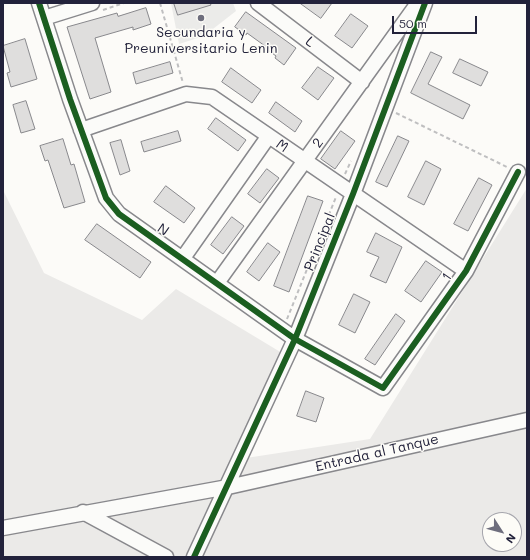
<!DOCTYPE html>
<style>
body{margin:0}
#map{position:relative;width:530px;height:560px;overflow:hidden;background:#fcfbf8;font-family:Mali,sans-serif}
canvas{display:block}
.frame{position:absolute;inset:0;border:4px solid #22223b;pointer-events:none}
.north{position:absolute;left:482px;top:512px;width:40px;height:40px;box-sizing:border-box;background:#fdfcf7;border:1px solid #a5a5ac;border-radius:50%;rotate:126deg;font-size:11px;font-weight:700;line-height:16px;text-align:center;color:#22223b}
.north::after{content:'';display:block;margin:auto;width:14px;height:18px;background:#6e6e7d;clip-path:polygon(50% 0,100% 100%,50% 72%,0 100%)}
.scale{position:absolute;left:392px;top:16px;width:85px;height:18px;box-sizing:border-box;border:2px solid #22223b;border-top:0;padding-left:5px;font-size:12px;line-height:14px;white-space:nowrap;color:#22223b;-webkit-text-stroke:3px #fdfcf7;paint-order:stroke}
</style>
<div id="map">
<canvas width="530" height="560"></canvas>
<div class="frame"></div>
<div class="north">N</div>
<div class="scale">50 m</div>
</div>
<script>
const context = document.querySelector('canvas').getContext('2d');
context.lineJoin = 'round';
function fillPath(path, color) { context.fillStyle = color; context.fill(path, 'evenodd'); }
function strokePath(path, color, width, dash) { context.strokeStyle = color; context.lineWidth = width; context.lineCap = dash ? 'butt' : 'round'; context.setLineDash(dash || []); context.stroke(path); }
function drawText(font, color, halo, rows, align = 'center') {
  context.font = font + ' Mali,sans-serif'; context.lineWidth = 3; context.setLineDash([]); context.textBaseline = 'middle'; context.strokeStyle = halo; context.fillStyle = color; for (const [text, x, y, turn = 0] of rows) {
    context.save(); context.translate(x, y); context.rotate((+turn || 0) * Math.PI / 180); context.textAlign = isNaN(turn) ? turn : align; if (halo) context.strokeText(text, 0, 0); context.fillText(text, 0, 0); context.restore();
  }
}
fillPath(new Path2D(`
 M 171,3 L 233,3 L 236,11 L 204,36 L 179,44 Z`), '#ebebe9');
fillPath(new Path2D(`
 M 527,188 L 527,557 L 3,557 L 3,190 L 44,273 L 142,320 L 176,289 L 282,353 L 233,460 L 370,439 ZM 490,520 L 514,520 L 514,544 L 490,544 Z`), '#ebeae8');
const building = new Path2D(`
 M 174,3 L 210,3 L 211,5 L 178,15 Z
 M 300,3 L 332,3 L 321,18 Z
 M 146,8 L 151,24 L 133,30 L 133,27 L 95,38 L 111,92 L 90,99 L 67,27 L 117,13 L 118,16 Z
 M 246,12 L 296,48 L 284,65 L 275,58 L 276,56 L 264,47 L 265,46 L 247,33 L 246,35 L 235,27 Z
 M 351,14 L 368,26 L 352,48 L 335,36 Z
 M 25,39 L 37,79 L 11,87 L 7,73 L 10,72 L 3,46 Z
 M 431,52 L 442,57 L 428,84 L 470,105 L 463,119 L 411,93 Z
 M 460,59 L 488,72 L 481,86 L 453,73 Z
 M 170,62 L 173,73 L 136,84 L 133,73 Z
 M 318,67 L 334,78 L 318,100 L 302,88 Z
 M 231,68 L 261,90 L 252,103 L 222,82 Z
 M 26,101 L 35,129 L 21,133 L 13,105 Z
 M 276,102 L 302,121 L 295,132 L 269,113 Z
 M 216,118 L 246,140 L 238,151 L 208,129 Z
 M 178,131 L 181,141 L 144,152 L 141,142 Z
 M 341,131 L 355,141 L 335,169 L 321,159 Z
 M 398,136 L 409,141 L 387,187 L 376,182 Z
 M 63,139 L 71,165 L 74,164 L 85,202 L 64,208 L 48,160 L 45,161 L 40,146 Z
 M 121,140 L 130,171 L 120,175 L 110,143 Z
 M 426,161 L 441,169 L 424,205 L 408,197 Z
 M 267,169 L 279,178 L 260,203 L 248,194 Z
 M 479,178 L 492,185 L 468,231 L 454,224 Z
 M 166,186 L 195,208 L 184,223 L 154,202 Z
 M 308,196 L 323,201 L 289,292 L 274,286 Z
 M 232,217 L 244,226 L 223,254 L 211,245 Z
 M 97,224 L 151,262 L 140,278 L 85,240 Z
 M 376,233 L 402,247 L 386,283 L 370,276 L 379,257 L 367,252 Z
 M 268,243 L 280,252 L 259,281 L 247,272 Z
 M 426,261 L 442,272 L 421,302 L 405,291 Z
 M 354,294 L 370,302 L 355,333 L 339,325 Z
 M 396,314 L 405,321 L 375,365 L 365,359 Z
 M 306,391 L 324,398 L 316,422 L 297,416 Z`);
fillPath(building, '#dfdedd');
strokePath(building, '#88888c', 1);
const minor = new Path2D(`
 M 39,3 L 70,99 L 106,198 L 119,214 L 295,339 L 383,388 L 466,271 L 518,172
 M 258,3 L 362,82
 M 44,18 L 92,3
 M 81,130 L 186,94 L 212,97 L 466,271
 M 183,258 L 268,137
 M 217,283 L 418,3
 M 83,512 L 166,557
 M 3,528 L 228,487 L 527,420
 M 194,557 L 295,339 L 353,194 L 425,3`);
strokePath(minor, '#88888c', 17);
strokePath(new Path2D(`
 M 160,3 L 183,83
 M 103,10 L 124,3
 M 396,113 L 507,167
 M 345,174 L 351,161
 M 287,319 L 336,197`), '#bfbfc0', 2, [4, 3]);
strokePath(minor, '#fbfbf9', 14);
strokePath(new Path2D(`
 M 39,3 L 70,99 L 106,198 L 119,214 L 295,339 L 383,388 L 466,271 L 518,172
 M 194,557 L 295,339 L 353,194 L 425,3`), '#1b5e20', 6);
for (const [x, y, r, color] of [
 [201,18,4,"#6e6e7d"]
]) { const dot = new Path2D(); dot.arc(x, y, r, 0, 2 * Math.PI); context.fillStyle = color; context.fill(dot); strokePath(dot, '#fdfcf7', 1.5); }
drawText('14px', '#22223b', '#fdfcf7', [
 ["Secundaria y",201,33],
 ["Preuniversitario Lenin",201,49]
]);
drawText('14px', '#22223b', '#fdfcf7', [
 ["L",310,42,37],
 ["2",318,143,-54],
 ["M",282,146,35],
 ["N",163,230,35],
 ["Principal",320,242,-68],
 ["1",447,277,-55],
 ["Entrada al Tanque",377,453,-13]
]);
</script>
